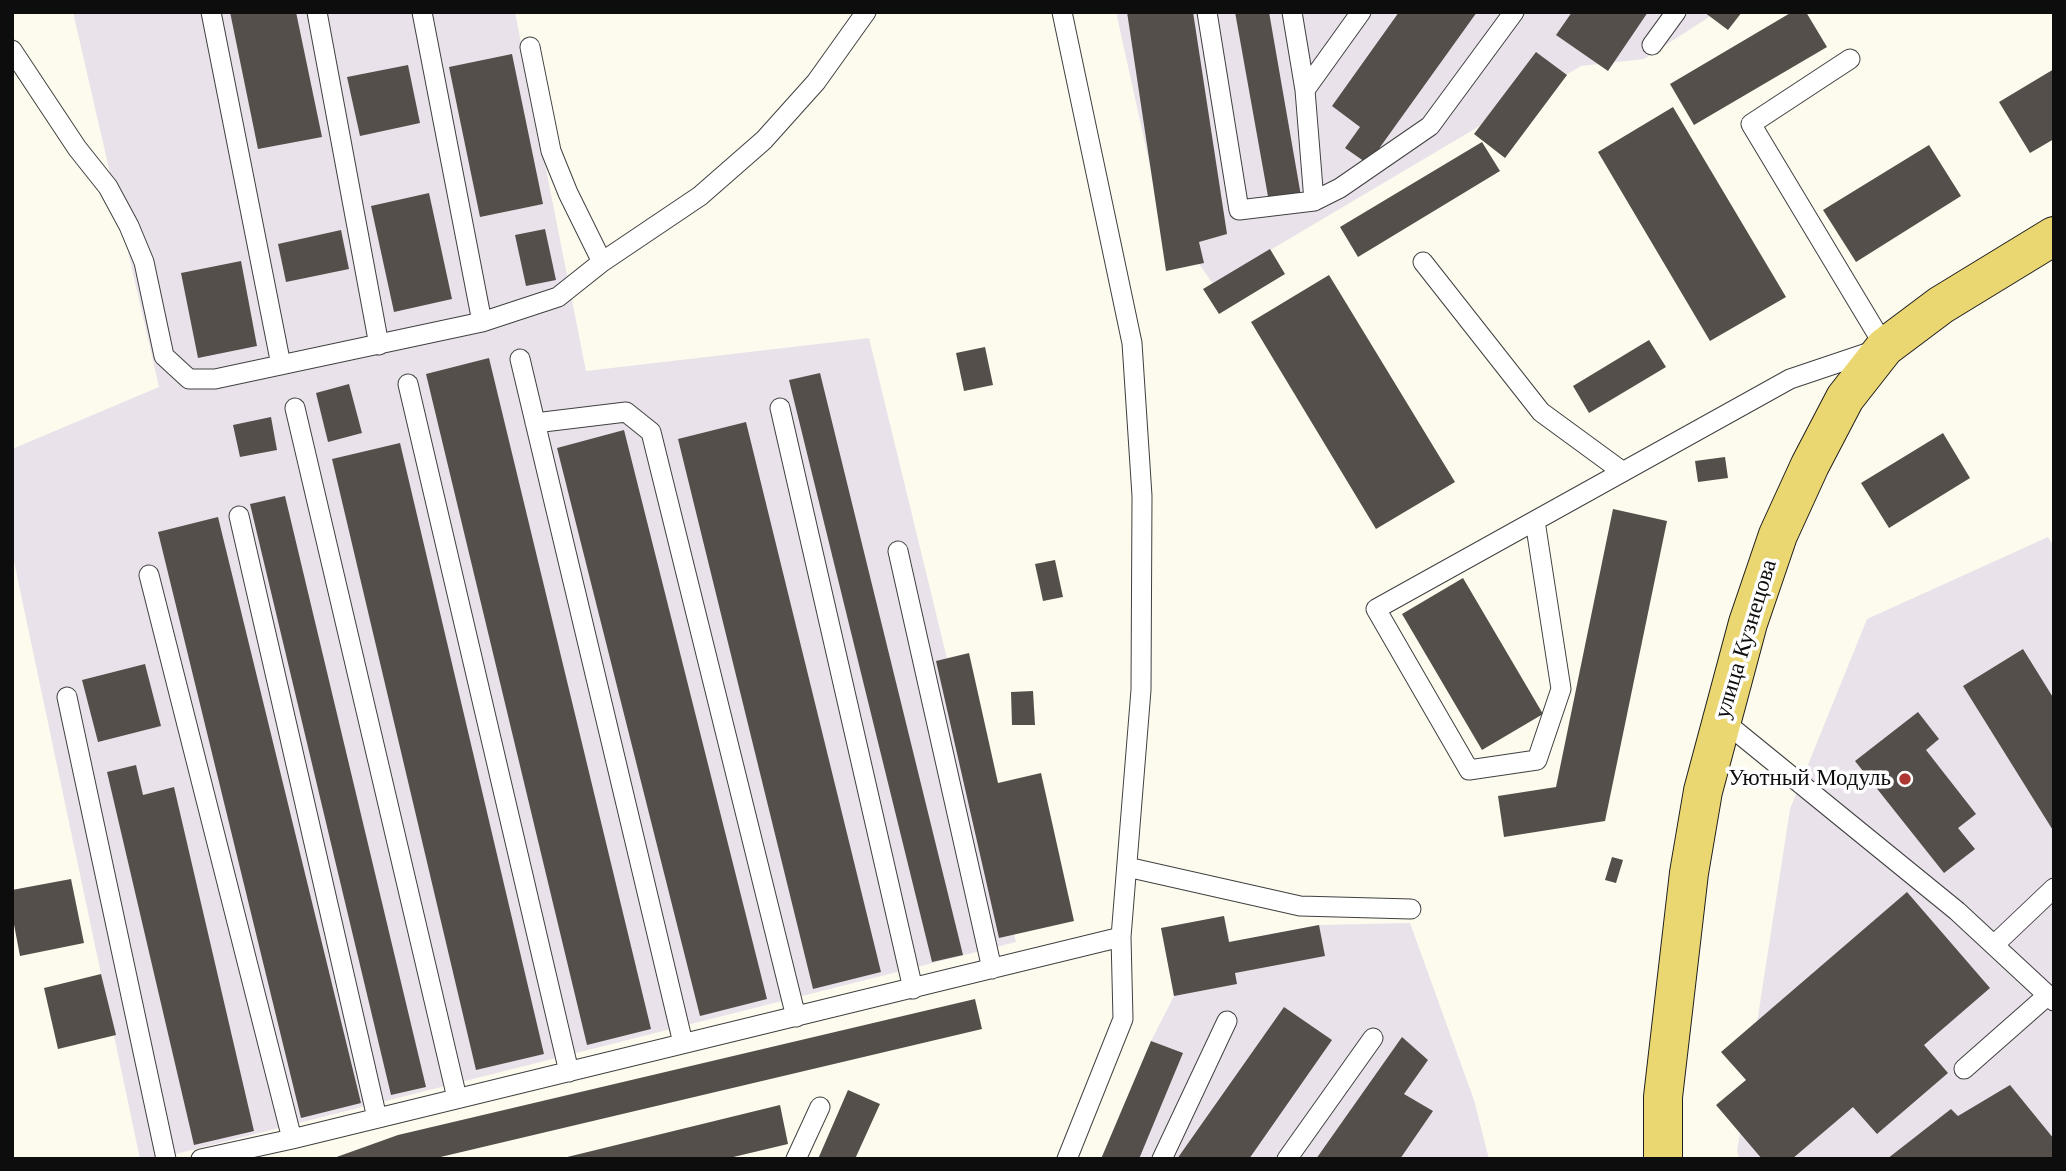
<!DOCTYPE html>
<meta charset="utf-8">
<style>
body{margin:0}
#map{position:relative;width:2066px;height:1171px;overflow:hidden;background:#fdfbee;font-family:"Libre Baskerville",serif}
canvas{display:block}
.frame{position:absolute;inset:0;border:14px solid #0d0d0d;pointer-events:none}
</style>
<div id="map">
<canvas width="2066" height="1171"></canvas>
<div class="frame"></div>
</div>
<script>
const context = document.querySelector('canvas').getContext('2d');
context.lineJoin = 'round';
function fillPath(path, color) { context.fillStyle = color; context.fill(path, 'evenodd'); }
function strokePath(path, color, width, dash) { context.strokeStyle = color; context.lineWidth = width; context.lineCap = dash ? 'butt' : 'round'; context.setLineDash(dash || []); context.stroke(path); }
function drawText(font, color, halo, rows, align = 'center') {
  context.font = font + ' "Libre Baskerville",serif'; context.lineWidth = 7; context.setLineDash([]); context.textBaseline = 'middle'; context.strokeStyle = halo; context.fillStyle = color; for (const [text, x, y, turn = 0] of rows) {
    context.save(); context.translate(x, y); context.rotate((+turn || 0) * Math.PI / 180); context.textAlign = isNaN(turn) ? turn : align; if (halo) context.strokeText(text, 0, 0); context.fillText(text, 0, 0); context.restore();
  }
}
fillPath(new Path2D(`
 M 73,12 L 515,12 L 586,371 L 869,338 L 1016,942 L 156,1159 L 140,1159 L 12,552 L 12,449 L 159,387 Z
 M 1116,12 L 1717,12 L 1644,59 L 1581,66 L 1213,284 L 1159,207 Z
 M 2048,537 L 2054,547 L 2054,1159 L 1740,1159 L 1737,1152 L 1790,809 L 1867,619 Z
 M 1224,916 L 1230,942 L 1319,925 L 1410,923 L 1474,1100 L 1489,1159 L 1101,1159 L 1151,1041 L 1174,996 L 1161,928 Z`), '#eae2eb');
fillPath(new Path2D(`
 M 230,12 L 296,12 L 322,137 L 258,149 Z
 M 1127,12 L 1193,12 L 1227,234 L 1199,242 L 1204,263 L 1166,271 Z
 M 1235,12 L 1269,12 L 1301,196 L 1269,202 Z
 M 1399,12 L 1477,12 L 1368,164 L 1345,148 L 1360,127 L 1332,106 Z
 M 1572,12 L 1648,12 L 1608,71 L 1556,35 Z
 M 1704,12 L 1742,12 L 1728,30 Z
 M 1792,12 L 1806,12 L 1827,47 L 1694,125 L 1670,84 Z
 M 1536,52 L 1567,75 L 1505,158 L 1474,134 Z
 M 512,54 L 543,204 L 480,217 L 449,67 Z
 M 408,65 L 420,123 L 360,136 L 347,77 Z
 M 2054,69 L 2054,139 L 2030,153 L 1999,102 Z
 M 1673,107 L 1786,297 L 1710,341 L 1598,152 Z
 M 1482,142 L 1500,171 L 1358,257 L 1340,227 Z
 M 1929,145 L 1961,196 L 1856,262 L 1823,210 Z
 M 429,193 L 452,299 L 394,312 L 371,206 Z
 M 545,229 L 556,280 L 526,286 L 515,235 Z
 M 341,230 L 349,269 L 286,282 L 278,244 Z
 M 1270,249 L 1285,274 L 1219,314 L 1203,289 Z
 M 241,261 L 257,346 L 198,358 L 181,273 Z
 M 1329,275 L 1455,482 L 1376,529 L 1251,322 Z
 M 1649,340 L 1666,367 L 1589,413 L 1573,386 Z
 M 985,347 L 993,385 L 964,391 L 956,353 Z
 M 489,358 L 651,1029 L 587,1045 L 426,374 Z
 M 820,373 L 963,955 L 932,962 L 789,380 Z
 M 349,384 L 362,433 L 328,442 L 316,393 Z
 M 271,417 L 277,450 L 240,457 L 233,425 Z
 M 746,422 L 881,972 L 813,989 L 678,439 Z
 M 624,430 L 767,999 L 700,1016 L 557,448 Z
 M 1943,433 L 1970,478 L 1889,528 L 1861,483 Z
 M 400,443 L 544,1054 L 476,1070 L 332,459 Z
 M 1725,457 L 1728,478 L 1698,482 L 1695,461 Z
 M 285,496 L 426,1087 L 391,1095 L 250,504 Z
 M 1613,509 L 1667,521 L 1605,821 L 1504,837 L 1498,796 L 1556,787 Z
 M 218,517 L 361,1103 L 301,1118 L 158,532 Z
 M 1055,560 L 1063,597 L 1043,601 L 1035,564 Z
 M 1463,578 L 1543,714 L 1482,750 L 1402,614 Z
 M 2023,649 L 2054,699 L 2054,832 L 1963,686 Z
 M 969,653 L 998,783 L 1041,773 L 1074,921 L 999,938 L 936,661 Z
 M 145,664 L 161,726 L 98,742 L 82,680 Z
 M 1033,691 L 1035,725 L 1012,725 L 1011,692 Z
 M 1918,712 L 1939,739 L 1926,750 L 1976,814 L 1958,828 L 1975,849 L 1944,873 L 1855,761 Z
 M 136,765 L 143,795 L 174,787 L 254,1131 L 194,1145 L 107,772 Z
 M 1612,857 L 1623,860 L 1616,883 L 1605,880 Z
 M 71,879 L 84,943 L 20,956 L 12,914 L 12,890 Z
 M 1907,892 L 1990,988 L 1924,1045 L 1948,1073 L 1877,1134 L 1853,1107 L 1792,1159 L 1762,1159 L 1716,1105 L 1746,1080 L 1721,1052 Z
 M 1224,916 L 1229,942 L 1319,925 L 1325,956 L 1235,973 L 1237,984 L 1174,996 L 1161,928 Z
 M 101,974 L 116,1035 L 58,1049 L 44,988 Z
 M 975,999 L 982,1029 L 432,1159 L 331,1159 L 398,1135 Z
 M 1284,1007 L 1332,1040 L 1249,1159 L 1177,1159 Z
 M 1402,1037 L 1428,1060 L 1404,1094 L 1433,1111 L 1400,1159 L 1316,1159 Z
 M 1151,1041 L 1183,1053 L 1139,1159 L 1101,1159 Z
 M 2010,1085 L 2054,1139 L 2054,1159 L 1887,1159 L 1951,1109 L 1958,1116 Z
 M 848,1090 L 880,1104 L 855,1159 L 818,1159 Z
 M 780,1105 L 788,1144 L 725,1159 L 559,1159 Z`), '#544f4a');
const service = new Path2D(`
 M 211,12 L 281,365
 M 317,12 L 379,345
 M 422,12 L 482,322
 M 1062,12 L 1132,343 L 1142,496 L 1141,690 L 1121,937 L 1123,1019 L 1067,1159
 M 1207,12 L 1239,210 L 1314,201 L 1340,188 L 1430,126 L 1514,12
 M 1292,12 L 1305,90
 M 1652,45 L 1676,12
 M 530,47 L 551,151 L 568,193 L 602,262
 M 12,50 L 77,148 L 108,187 L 129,226 L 144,262 L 164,356 L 189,379 L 215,379 L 482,322 L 558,297 L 602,262 L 700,196 L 764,140 L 816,82 L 866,12
 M 1314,201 L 1305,90 L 1361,12
 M 1423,262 L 1541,412 L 1623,472
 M 520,359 L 683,1043
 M 408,384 L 569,1072
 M 295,408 L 457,1098
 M 780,408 L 913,989
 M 535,423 L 626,412 L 651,432 L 796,1017
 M 239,516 L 377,1118
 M 1535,521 L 1561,689 L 1537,760 L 1469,770 L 1376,609 L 1790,379 L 1885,347 L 1751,124 L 1850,59
 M 898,551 L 992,969
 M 149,575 L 292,1139
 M 67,697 L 166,1159
 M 1721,719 L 1957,911 L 2054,1001
 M 1127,867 L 1300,906 L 1411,909
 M 1994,945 L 2054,888
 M 1964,1069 L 2048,995
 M 201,1159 L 292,1139 L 1121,937
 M 796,1159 L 820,1107
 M 1162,1159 L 1227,1021
 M 1287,1159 L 1373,1038`);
const primary = new Path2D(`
 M 1663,1159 L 1663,1097 L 1689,873 L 1703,791 L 1748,623 L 1778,535 L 1810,465 L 1845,398 L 1885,347 L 1941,305 L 2054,236`);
strokePath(service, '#404040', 21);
strokePath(primary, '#1e1e1e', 40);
strokePath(service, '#fff', 19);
strokePath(primary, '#ebd771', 38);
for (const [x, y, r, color] of [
 [1905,779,7,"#af3733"]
]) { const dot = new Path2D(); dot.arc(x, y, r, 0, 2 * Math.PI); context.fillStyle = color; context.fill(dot); strokePath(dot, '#fff', 2.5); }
drawText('23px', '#0d0d0d', '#fff', [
 ["улица Кузнецова",1746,639,-73]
]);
drawText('23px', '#0d0d0d', '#fff', [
 ["Уютный Модуль",1891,779]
], 'right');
</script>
